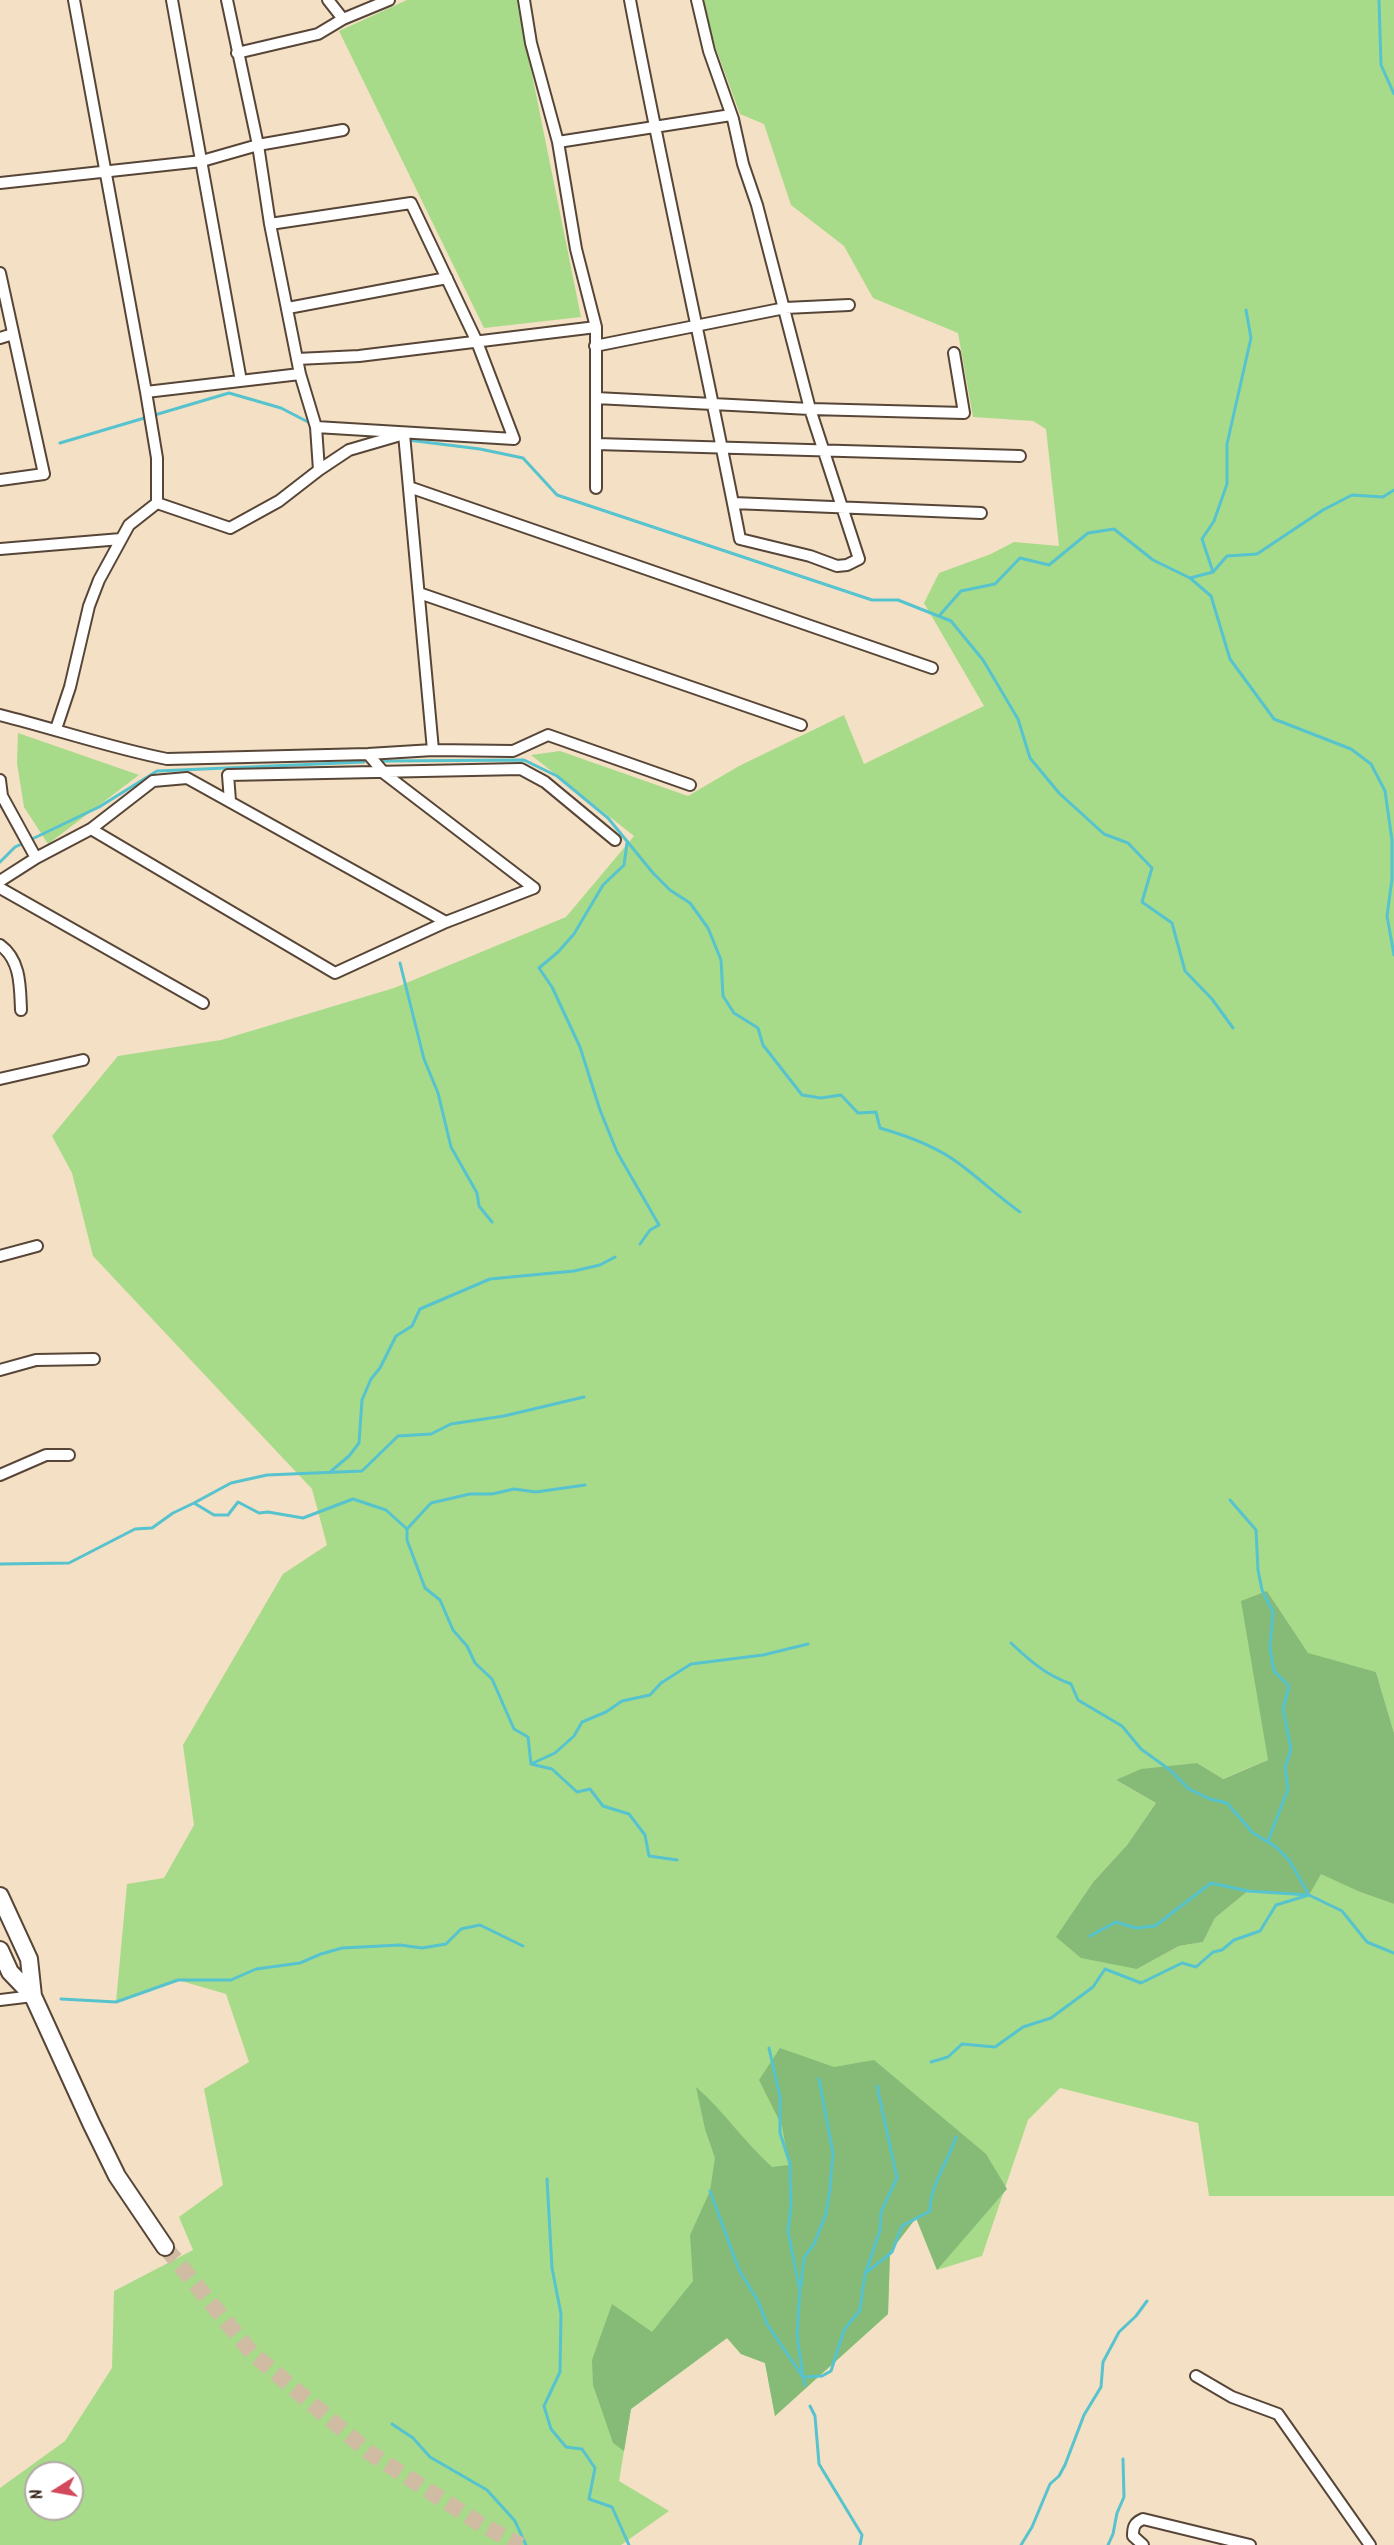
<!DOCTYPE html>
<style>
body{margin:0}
#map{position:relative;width:1394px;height:2545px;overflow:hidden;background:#f4e0c4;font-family:Kalam,sans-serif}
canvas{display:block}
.north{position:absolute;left:24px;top:2461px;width:60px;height:60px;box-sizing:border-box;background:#fff;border:2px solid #b1aaa5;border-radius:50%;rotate:259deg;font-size:16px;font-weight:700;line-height:24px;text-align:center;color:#3b2a1e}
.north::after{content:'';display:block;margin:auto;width:21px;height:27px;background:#d1495b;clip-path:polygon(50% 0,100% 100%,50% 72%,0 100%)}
</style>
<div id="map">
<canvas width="1394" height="2545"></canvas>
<div class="north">N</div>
</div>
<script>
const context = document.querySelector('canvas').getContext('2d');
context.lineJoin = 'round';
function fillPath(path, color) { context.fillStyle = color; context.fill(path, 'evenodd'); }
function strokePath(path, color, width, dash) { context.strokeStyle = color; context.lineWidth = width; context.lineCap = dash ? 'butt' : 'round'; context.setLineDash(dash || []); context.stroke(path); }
fillPath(new Path2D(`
 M 407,0 L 517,0 L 581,317 L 484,328 L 339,31 Z
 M 704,0 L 1394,0 L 1394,1733 L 1376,1672 L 1308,1654 L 1267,1591 L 1268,1760 L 1222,1779 L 1197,1763 L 1116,1780 L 1156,1803 L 1127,1845 L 1094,1881 L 1137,1969 L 1179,1946 L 1203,1942 L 1215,1918 L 1248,1891 L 1266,1891 L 1321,1873 L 1360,1892 L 1394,1904 L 1394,2196 L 1209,2196 L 1198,2123 L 1060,2088 L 1028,2120 L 982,2256 L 937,2270 L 916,2218 L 890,2252 L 888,2314 L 775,2416 L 765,2363 L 741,2354 L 727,2338 L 631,2409 L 619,2481 L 669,2511 L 621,2545 L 0,2545 L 0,2488 L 65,2441 L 112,2368 L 114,2291 L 193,2250 L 179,2217 L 223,2185 L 204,2089 L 249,2062 L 226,1994 L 178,1980 L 116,2002 L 127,1884 L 164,1878 L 194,1825 L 183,1745 L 283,1574 L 327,1545 L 312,1489 L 93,1256 L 72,1173 L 52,1136 L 118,1056 L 221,1040 L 394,988 L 566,917 L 634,836 L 531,755 L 560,751 L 688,796 L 739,766 L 844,715 L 864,764 L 984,706 L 924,603 L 939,573 L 991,554 L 1014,542 L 1059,546 L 1046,429 L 1033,421 L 973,417 L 958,333 L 873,298 L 844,246 L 791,205 L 764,124 L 740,114 L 713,41 ZM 36,2473 L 72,2473 L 72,2509 L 36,2509 Z
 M 18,733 L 139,775 L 48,844 L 24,807 L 17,763 Z`), '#a7db8a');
fillPath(new Path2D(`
 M 1267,1591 L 1308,1653 L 1376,1672 L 1394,1733 L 1394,1904 L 1360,1892 L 1321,1874 L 1309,1895 L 1248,1891 L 1215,1918 L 1203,1942 L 1179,1946 L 1137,1969 L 1081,1958 L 1056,1937 L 1094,1881 L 1127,1845 L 1156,1803 L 1116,1780 L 1141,1769 L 1197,1763 L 1223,1779 L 1268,1760 L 1241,1601 Z
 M 780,2048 L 834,2067 L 874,2060 L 986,2154 L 1007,2189 L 937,2270 L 916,2218 L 890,2252 L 888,2314 L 775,2416 L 765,2363 L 741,2354 L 727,2338 L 631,2409 L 624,2451 L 613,2443 L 593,2385 L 592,2360 L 612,2304 L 652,2332 L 693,2281 L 690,2235 L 710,2191 L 715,2158 L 705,2129 L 696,2087 C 725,2112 743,2141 772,2167 L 789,2165 L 782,2126 L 759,2080 Z`), '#85bb76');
strokePath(new Path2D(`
 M 1379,0 L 1381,65 L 1394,94
 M 408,440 L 480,449 L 523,458 L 557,495 L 872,600 L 898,600 L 951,621 L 983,660 L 1018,719 L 1030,758 L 1059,793 L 1104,834 L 1128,843 L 1152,868 L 1142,902 L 1172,923 L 1185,971 L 1212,999 L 1233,1028
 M 60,443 L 229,393 L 281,408 L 310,423
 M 1213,572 L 1202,539 L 1214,521 L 1227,484 L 1227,444 L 1251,338 L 1246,310
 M 1190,578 L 1213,572 L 1227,556 L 1257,554 L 1323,510 L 1352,495 L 1383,497 L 1394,490
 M 939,616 L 961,591 L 995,584 L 1020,558 L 1049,565 L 1088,533 L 1114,529 L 1153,560 L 1190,578 L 1211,596 L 1230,659 L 1274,719 L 1351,749 L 1371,764 L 1385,791 L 1392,840 L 1392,879 L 1387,916 L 1394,955
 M 384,761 L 524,760 L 557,776 L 608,818 L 653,873 L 670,890 L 690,903 L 708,928 L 721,960 L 723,996 L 734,1013 L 758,1028 L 763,1045 L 802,1095 L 821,1098 L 841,1095 L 858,1113 L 876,1112 L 880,1128 C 908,1136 938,1147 961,1165 C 981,1180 999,1197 1020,1212
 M 30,840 L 99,807 L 157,771 L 364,762
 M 627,843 L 624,865 L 603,885 L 574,934 L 558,952 L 539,968 L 552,987 L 580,1047 L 600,1110 L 617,1152 L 659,1225 L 650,1230 L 640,1244
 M 0,862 L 15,847 L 24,843
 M 400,963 L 424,1059 L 438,1093 L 451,1147 L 477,1193 L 479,1206 L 492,1222
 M 330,1472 L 349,1456 L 359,1443 L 362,1400 L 371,1379 L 380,1368 L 396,1336 L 412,1326 L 420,1309 L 490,1279 L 574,1271 L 600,1265 L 615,1257
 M 1230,1500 L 1256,1530 L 1258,1570 L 1262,1590 L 1273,1612 L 1270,1648 L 1274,1671 L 1289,1686 L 1283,1709 L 1291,1749 L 1285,1768 L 1288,1789 L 1268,1841
 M 194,1503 L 231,1483 L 267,1475 L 362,1471 L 398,1436 L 431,1434 L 451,1424 L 504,1416 L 584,1397
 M 407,1529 L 431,1503 L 470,1494 L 492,1494 L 514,1489 L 536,1492 L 585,1485
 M 0,1564 L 69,1563 L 135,1529 L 152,1528 L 173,1513 L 194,1503 L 214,1515 L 228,1515 L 238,1502 L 259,1513 L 268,1512 L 303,1518 L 353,1499 L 386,1510 L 407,1529 L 407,1540 L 425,1588 L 440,1600 L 453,1630 L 467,1646 L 475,1663 L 492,1679 L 514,1729 L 528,1737 L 531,1764 L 552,1769 L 577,1792 L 590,1789 L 603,1806 L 629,1814 L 645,1835 L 649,1856 L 677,1860
 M 1011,1643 C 1030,1661 1046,1675 1071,1684 L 1078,1700 L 1122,1726 L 1141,1749 L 1170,1770 L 1189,1789 L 1210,1799 L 1227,1803 L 1253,1833 L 1276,1847 L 1289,1860 L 1309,1895
 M 531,1764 L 555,1753 L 574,1736 L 582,1722 L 606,1712 L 622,1701 L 650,1695 L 661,1683 L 691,1664 L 763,1655 L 808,1644
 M 1090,1936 L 1116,1922 L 1136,1928 L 1155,1926 L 1211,1883 L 1248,1891 L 1309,1895 L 1342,1911 L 1367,1942 L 1394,1953
 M 61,1999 L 116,2002 L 178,1980 L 231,1980 L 256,1969 L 300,1963 L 321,1954 L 342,1948 L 400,1945 L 422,1948 L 446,1944 L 461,1929 L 480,1925 L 523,1946
 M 769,2048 L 780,2097 L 780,2133 L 790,2164 L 791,2208 L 788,2231 L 800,2291 L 797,2335 L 803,2377 L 822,2376 L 831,2371 L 844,2330 L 860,2310 L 865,2274 L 880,2231 L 881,2212 L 897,2178 L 877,2086
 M 931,2062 L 948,2057 L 962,2044 L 995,2047 L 1023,2027 L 1051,2018 L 1093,1987 L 1105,1969 L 1141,1983 L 1182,1963 L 1196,1967 L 1213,1952 L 1222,1950 L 1234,1940 L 1260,1931 L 1276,1905 L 1309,1895
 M 547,2179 L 552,2268 L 561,2314 L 560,2372 L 544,2406 L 551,2429 L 566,2447 L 582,2449 L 595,2468 L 589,2499 L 612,2507 L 629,2545
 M 710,2191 L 739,2270 L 758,2301 L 767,2324 L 803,2377 L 805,2385
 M 867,2272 L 892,2252 L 902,2226 L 930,2211 C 930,2185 948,2162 956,2137
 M 801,2286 L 804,2258 L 814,2244 L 826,2214 L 830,2189 L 833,2153 L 819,2079
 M 810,2406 L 815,2416 L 819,2464 L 862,2535 L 860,2545
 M 392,2424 L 413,2438 L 430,2457 L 487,2490 L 515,2521 L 526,2545
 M 1021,2545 L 1032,2527 L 1050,2484 L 1059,2476 L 1065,2465 L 1084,2415 L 1101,2387 L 1103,2362 L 1119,2332 L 1136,2316 L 1147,2301
 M 1108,2545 L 1113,2534 L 1117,2513 L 1124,2497 L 1123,2459`), '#56c3ce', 3);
strokePath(new Path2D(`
 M 165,2247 L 252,2353 L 370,2453 L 482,2525 L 521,2545`), '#cfbca3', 16, [16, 8]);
const street = new Path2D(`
 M 172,0 L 241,381
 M 227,0 L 258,145 L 270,224 L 300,374 L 316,427 L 319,470
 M 328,0 L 343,19
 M 524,0 L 531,43 L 558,142 L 576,249 L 596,327 L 596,488
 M 630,0 C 664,180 705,359 740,539 L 810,556 L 837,566 L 847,565 L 859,559 L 810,409 L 757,205 L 743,164 L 733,119 L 709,51 L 697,0
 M 237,53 L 318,34 L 343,19 L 389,0
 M 558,142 L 731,115
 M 0,183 L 202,161 L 258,145 L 343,130
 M 270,224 L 411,203 L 477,342 L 514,439 L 316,427
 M 0,273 L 44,474 L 0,480
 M 288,308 L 447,278
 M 0,338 L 13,334
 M 595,346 L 785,308 L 849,305
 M 297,359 L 359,356 L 596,327
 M 146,392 L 300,374
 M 596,398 L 810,409 L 964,413 L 954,353
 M 596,444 L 1020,456
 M 409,487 L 932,668
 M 157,503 L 230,528 L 279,501 L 319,470 L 349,450 L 404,434 L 433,750
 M 733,503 L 981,513
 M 0,549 L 121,539
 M 419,593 L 801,725
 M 0,715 C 56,729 111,748 167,759 L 368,754 L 433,750 L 513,751 L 548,735 L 690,785
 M 56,729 L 70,687 L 89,606 L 99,580 L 129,525 L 157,503 L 157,458 L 146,392 L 74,0
 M 368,754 L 385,774 L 534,888
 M 0,780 L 2,796 L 36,858
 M 230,801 L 228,775 L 521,769 L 545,782 L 615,840
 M 91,829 L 153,781 L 187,778 L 446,922
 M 0,881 L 36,858 L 91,829 L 335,973 L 446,922 L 534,888
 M 0,888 L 203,1003
 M 0,945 C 21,960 20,987 21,1010
 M 0,1079 L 83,1060
 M 0,1256 L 37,1246
 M 0,1370 L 36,1360 L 94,1359
 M 0,1475 L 46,1455 L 69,1455
 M 0,2000 L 33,1996
 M 1196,2376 L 1232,2397 L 1278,2414 L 1370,2545
 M 1143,2545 L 1133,2536 C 1133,2527 1134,2523 1143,2519 L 1250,2545`);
const primary = new Path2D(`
 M 0,1896 L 29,1959 L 33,1996 L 91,2123 L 117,2176 L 165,2247
 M 0,1950 L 10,1972 L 33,1996`);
strokePath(street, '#574537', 14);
strokePath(primary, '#574537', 20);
strokePath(street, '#fff', 10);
strokePath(primary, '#fff', 16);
</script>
